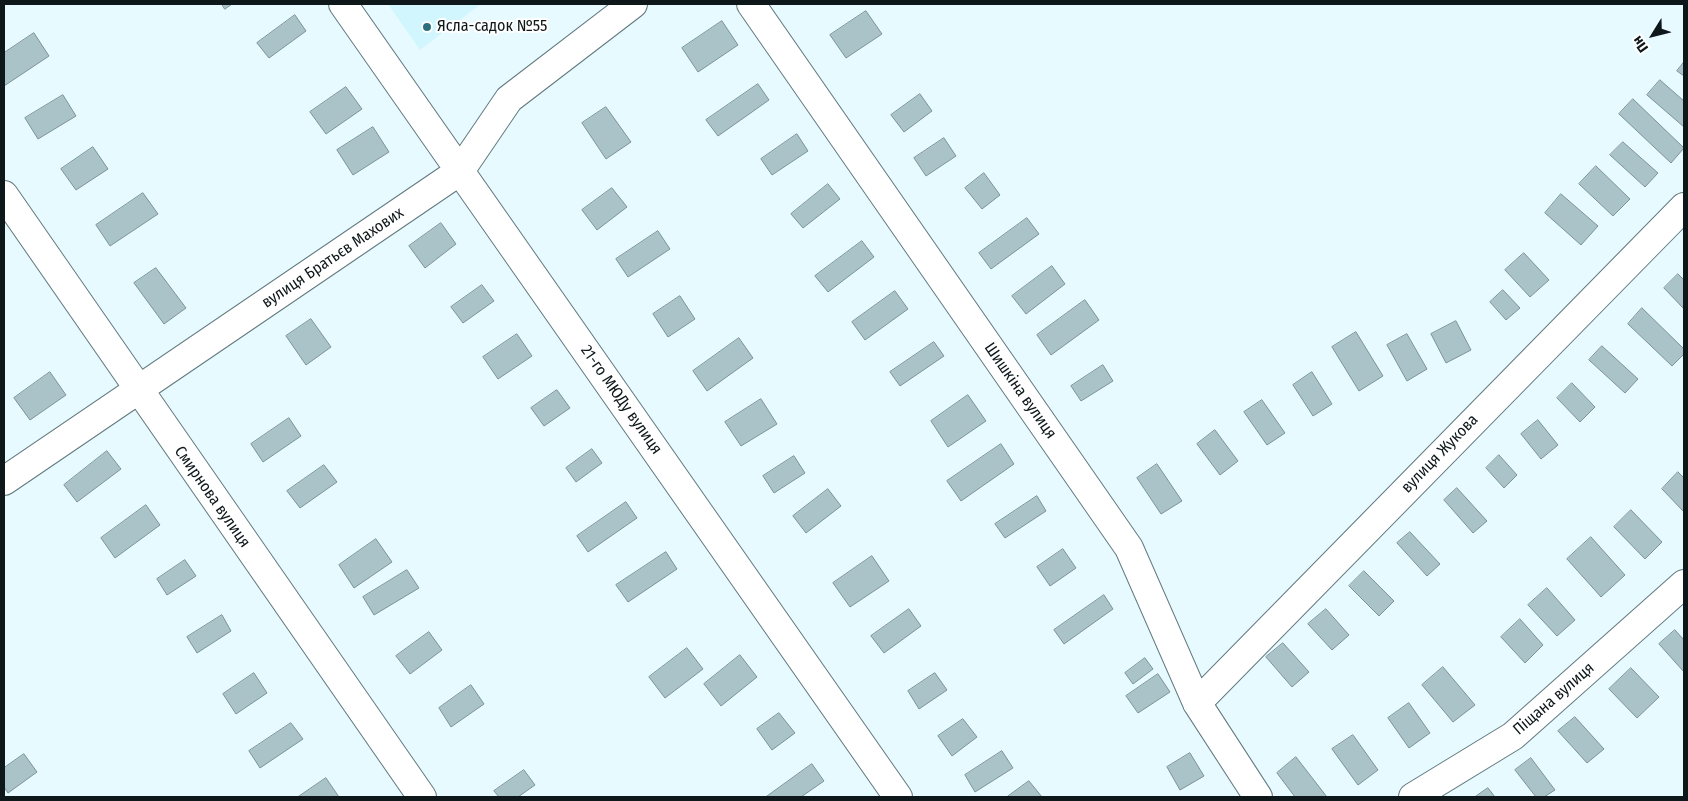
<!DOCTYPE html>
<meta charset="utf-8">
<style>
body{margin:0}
#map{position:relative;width:1688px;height:801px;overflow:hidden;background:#e6faff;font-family:"Fira Sans Condensed",sans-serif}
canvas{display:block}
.frame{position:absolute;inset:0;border:5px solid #0e1719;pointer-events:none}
.north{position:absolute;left:1628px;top:10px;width:50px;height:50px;-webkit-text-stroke:4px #fff;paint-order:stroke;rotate:234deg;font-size:14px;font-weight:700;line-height:20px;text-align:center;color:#0e1719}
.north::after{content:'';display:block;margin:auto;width:18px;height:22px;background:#0e1719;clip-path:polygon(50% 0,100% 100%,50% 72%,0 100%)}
</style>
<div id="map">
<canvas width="1688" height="801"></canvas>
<div class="frame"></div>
<div class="north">Пн</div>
</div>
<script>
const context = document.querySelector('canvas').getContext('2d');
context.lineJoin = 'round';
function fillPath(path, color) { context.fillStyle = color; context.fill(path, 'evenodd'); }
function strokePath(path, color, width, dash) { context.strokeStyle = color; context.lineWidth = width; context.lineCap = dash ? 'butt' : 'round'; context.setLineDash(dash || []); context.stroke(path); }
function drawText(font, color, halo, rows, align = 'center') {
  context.font = font + ' "Fira Sans Condensed",sans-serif'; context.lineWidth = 4; context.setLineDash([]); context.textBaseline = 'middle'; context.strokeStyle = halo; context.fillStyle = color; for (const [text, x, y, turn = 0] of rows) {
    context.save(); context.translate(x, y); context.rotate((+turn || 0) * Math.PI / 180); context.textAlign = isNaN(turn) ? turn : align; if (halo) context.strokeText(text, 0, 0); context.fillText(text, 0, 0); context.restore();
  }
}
fillPath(new Path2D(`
 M 388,4 L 481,4 L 420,50 Z`), '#d2f6fd');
const building = new Path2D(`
 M 222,4 L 232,4 L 225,9 Z
 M 866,11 L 882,34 L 846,58 L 830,35 Z
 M 295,15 L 306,31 L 269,58 L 257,43 Z
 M 722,21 L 738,45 L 698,72 L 682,48 Z
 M 34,33 L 49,56 L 4,86 L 4,53 Z
 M 1684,62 L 1684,76 L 1677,71 Z
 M 1660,80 L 1684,101 L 1684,127 L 1647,95 Z
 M 758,84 L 769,100 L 718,136 L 706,120 Z
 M 346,87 L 362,109 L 326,134 L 310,112 Z
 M 920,94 L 932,111 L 904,132 L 891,115 Z
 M 63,95 L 76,116 L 38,139 L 25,118 Z
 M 1633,99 L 1684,148 L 1671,163 L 1619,114 Z
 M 606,107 L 631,142 L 606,159 L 582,123 Z
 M 373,127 L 389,152 L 353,175 L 337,150 Z
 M 797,134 L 808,151 L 772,175 L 761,159 Z
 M 944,138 L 956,156 L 926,176 L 914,158 Z
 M 1623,142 L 1658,173 L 1645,187 L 1610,155 Z
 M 93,147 L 108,169 L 76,190 L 61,169 Z
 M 1596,166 L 1630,199 L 1613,216 L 1579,184 Z
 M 984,173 L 1000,195 L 982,209 L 965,188 Z
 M 828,184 L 840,199 L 803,228 L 791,214 Z
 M 612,188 L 627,207 L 597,230 L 582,210 Z
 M 143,193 L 158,214 L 110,246 L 96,225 Z
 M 1561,194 L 1598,226 L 1581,245 L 1545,213 Z
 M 1027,218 L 1039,234 L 991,269 L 979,253 Z
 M 441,223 L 456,244 L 425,268 L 409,246 Z
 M 658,231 L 670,249 L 628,277 L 616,259 Z
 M 862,241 L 874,257 L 828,292 L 815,276 Z
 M 1524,253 L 1549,280 L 1530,297 L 1505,270 Z
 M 1052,266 L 1065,284 L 1026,314 L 1012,296 Z
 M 156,268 L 186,308 L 164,324 L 134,283 Z
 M 1678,274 L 1684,280 L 1684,309 L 1664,288 Z
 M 482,285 L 494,301 L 463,323 L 451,307 Z
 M 1503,290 L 1520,308 L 1506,320 L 1490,302 Z
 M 895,291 L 908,309 L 865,340 L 852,322 Z
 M 680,296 L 695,319 L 668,337 L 653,314 Z
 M 1085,300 L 1099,320 L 1051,355 L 1037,335 Z
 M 1642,308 L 1684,349 L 1684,354 L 1672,366 L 1628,324 Z
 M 311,319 L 331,347 L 306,365 L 286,336 Z
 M 1456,321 L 1471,350 L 1446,363 L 1431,334 Z
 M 1356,332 L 1383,376 L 1359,391 L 1332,347 Z
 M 517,334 L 532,356 L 498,379 L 483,357 Z
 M 1407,334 L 1427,369 L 1407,381 L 1387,345 Z
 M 739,338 L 753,358 L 707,391 L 693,371 Z
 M 934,342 L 944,356 L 900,386 L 890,372 Z
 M 1602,346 L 1638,379 L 1625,393 L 1589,360 Z
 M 1103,365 L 1113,381 L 1081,401 L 1071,386 Z
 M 50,372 L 66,395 L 30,420 L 14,398 Z
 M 1312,372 L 1332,404 L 1313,416 L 1293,385 Z
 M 1572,383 L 1595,407 L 1580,422 L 1557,398 Z
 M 557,390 L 570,408 L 544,426 L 531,408 Z
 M 968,395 L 986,421 L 948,447 L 931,421 Z
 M 761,399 L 777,424 L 741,446 L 725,422 Z
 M 1262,400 L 1285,433 L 1267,445 L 1244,412 Z
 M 289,418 L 301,436 L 263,462 L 251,444 Z
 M 1538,420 L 1558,445 L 1541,459 L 1521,434 Z
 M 1215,430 L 1238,461 L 1220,475 L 1197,444 Z
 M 1001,444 L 1014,464 L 961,501 L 947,481 Z
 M 592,449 L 602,463 L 576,482 L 566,468 Z
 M 107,451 L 121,469 L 77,502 L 64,485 Z
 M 1499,455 L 1517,475 L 1504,488 L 1486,468 Z
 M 794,456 L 805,473 L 774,493 L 763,476 Z
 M 1157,464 L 1182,501 L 1161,514 L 1137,478 Z
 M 324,465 L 337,482 L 300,508 L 287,491 Z
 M 1678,472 L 1684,478 L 1684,512 L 1662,489 Z
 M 1457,488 L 1487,521 L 1473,533 L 1444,500 Z
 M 828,489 L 841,506 L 806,533 L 793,516 Z
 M 1037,496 L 1046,511 L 1005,538 L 995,524 Z
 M 626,502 L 637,518 L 588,552 L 577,536 Z
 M 146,505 L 160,525 L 115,558 L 101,538 Z
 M 1631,510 L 1662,542 L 1645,559 L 1614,527 Z
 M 1410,532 L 1440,564 L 1427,576 L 1397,543 Z
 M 1591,537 L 1625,575 L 1601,597 L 1567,559 Z
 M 376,539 L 392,562 L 354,588 L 339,565 Z
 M 1063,549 L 1076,568 L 1050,586 L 1037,567 Z
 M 666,552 L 677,569 L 628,602 L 616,585 Z
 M 872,556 L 889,581 L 850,607 L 833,583 Z
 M 185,560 L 196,576 L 167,595 L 157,579 Z
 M 407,570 L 419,588 L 374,615 L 363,597 Z
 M 1364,571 L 1394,601 L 1379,616 L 1349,586 Z
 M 1547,588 L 1575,620 L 1557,636 L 1528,605 Z
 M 1104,595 L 1113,609 L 1064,644 L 1054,630 Z
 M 909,609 L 921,626 L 884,653 L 871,636 Z
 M 1326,609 L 1349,635 L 1332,650 L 1308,624 Z
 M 222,615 L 231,631 L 197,653 L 187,637 Z
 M 1520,619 L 1543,645 L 1525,663 L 1501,637 Z
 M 1675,630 L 1684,640 L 1684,672 L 1659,644 Z
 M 429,632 L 442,650 L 410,674 L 396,656 Z
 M 1283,643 L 1309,672 L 1292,687 L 1266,657 Z
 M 687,648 L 703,669 L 665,698 L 649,677 Z
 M 740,655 L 757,677 L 721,706 L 704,684 Z
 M 1145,658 L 1153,669 L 1133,684 L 1125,673 Z
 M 1443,667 L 1475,705 L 1453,722 L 1422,685 Z
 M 1631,668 L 1659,697 L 1637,718 L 1609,689 Z
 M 254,673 L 267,693 L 236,714 L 223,694 Z
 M 935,673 L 947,690 L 919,709 L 908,691 Z
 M 1158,674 L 1170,692 L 1138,713 L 1126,696 Z
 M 471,685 L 484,704 L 451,727 L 439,708 Z
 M 1409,703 L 1430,733 L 1409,748 L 1388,718 Z
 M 779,713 L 795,733 L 772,750 L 757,729 Z
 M 1575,717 L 1604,749 L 1587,763 L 1558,731 Z
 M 963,719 L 977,737 L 952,756 L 938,736 Z
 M 291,723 L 303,739 L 260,768 L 249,751 Z
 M 1353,735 L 1378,770 L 1358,785 L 1332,749 Z
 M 1002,751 L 1013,768 L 975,792 L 965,775 Z
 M 1190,753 L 1204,776 L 1180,790 L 1167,767 Z
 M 24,754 L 37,772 L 8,793 L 4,787 L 4,768 Z
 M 1296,757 L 1327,797 L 1295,797 L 1277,773 Z
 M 1531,758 L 1555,790 L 1544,797 L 1536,797 L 1515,770 Z
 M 812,764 L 824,781 L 801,797 L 766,797 Z
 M 524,770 L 535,785 L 518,797 L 499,797 L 494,791 Z
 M 326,778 L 339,797 L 298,797 Z
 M 1029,781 L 1042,797 L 1007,797 Z
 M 1488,788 L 1495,797 L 1475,797 Z`);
fillPath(building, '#aac3c8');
strokePath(building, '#7b9397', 1);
const minor = new Path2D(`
 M 343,4 L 898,797
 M 751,4 L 1129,548 L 1197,703 L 1258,797
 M 4,195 L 422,797
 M 4,481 L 460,171 L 509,99 L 633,4
 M 1197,703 L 1684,207
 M 1413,797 L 1513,736 L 1684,584`);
strokePath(minor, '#62797e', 30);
strokePath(minor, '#fff', 28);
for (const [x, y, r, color] of [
 [427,27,5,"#2a717d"]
]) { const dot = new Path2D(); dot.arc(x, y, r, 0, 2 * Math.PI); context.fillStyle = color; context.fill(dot); strokePath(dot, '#fff', 2); }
drawText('16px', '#0e1719', '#fff', [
 ["Ясла-садок №55",437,27]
], 'left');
drawText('16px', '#0e1719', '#fff', [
 ["вулиця Братьєв Махових",333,258,-34],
 ["Шишкіна вулиця",1020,391,55],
 ["21-го МЮДу вулиця",621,400,55],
 ["вулиця Жукова",1440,454,-46],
 ["Смирнова вулиця",212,497,55],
 ["Піщана вулиця",1554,699,-41]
]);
</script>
